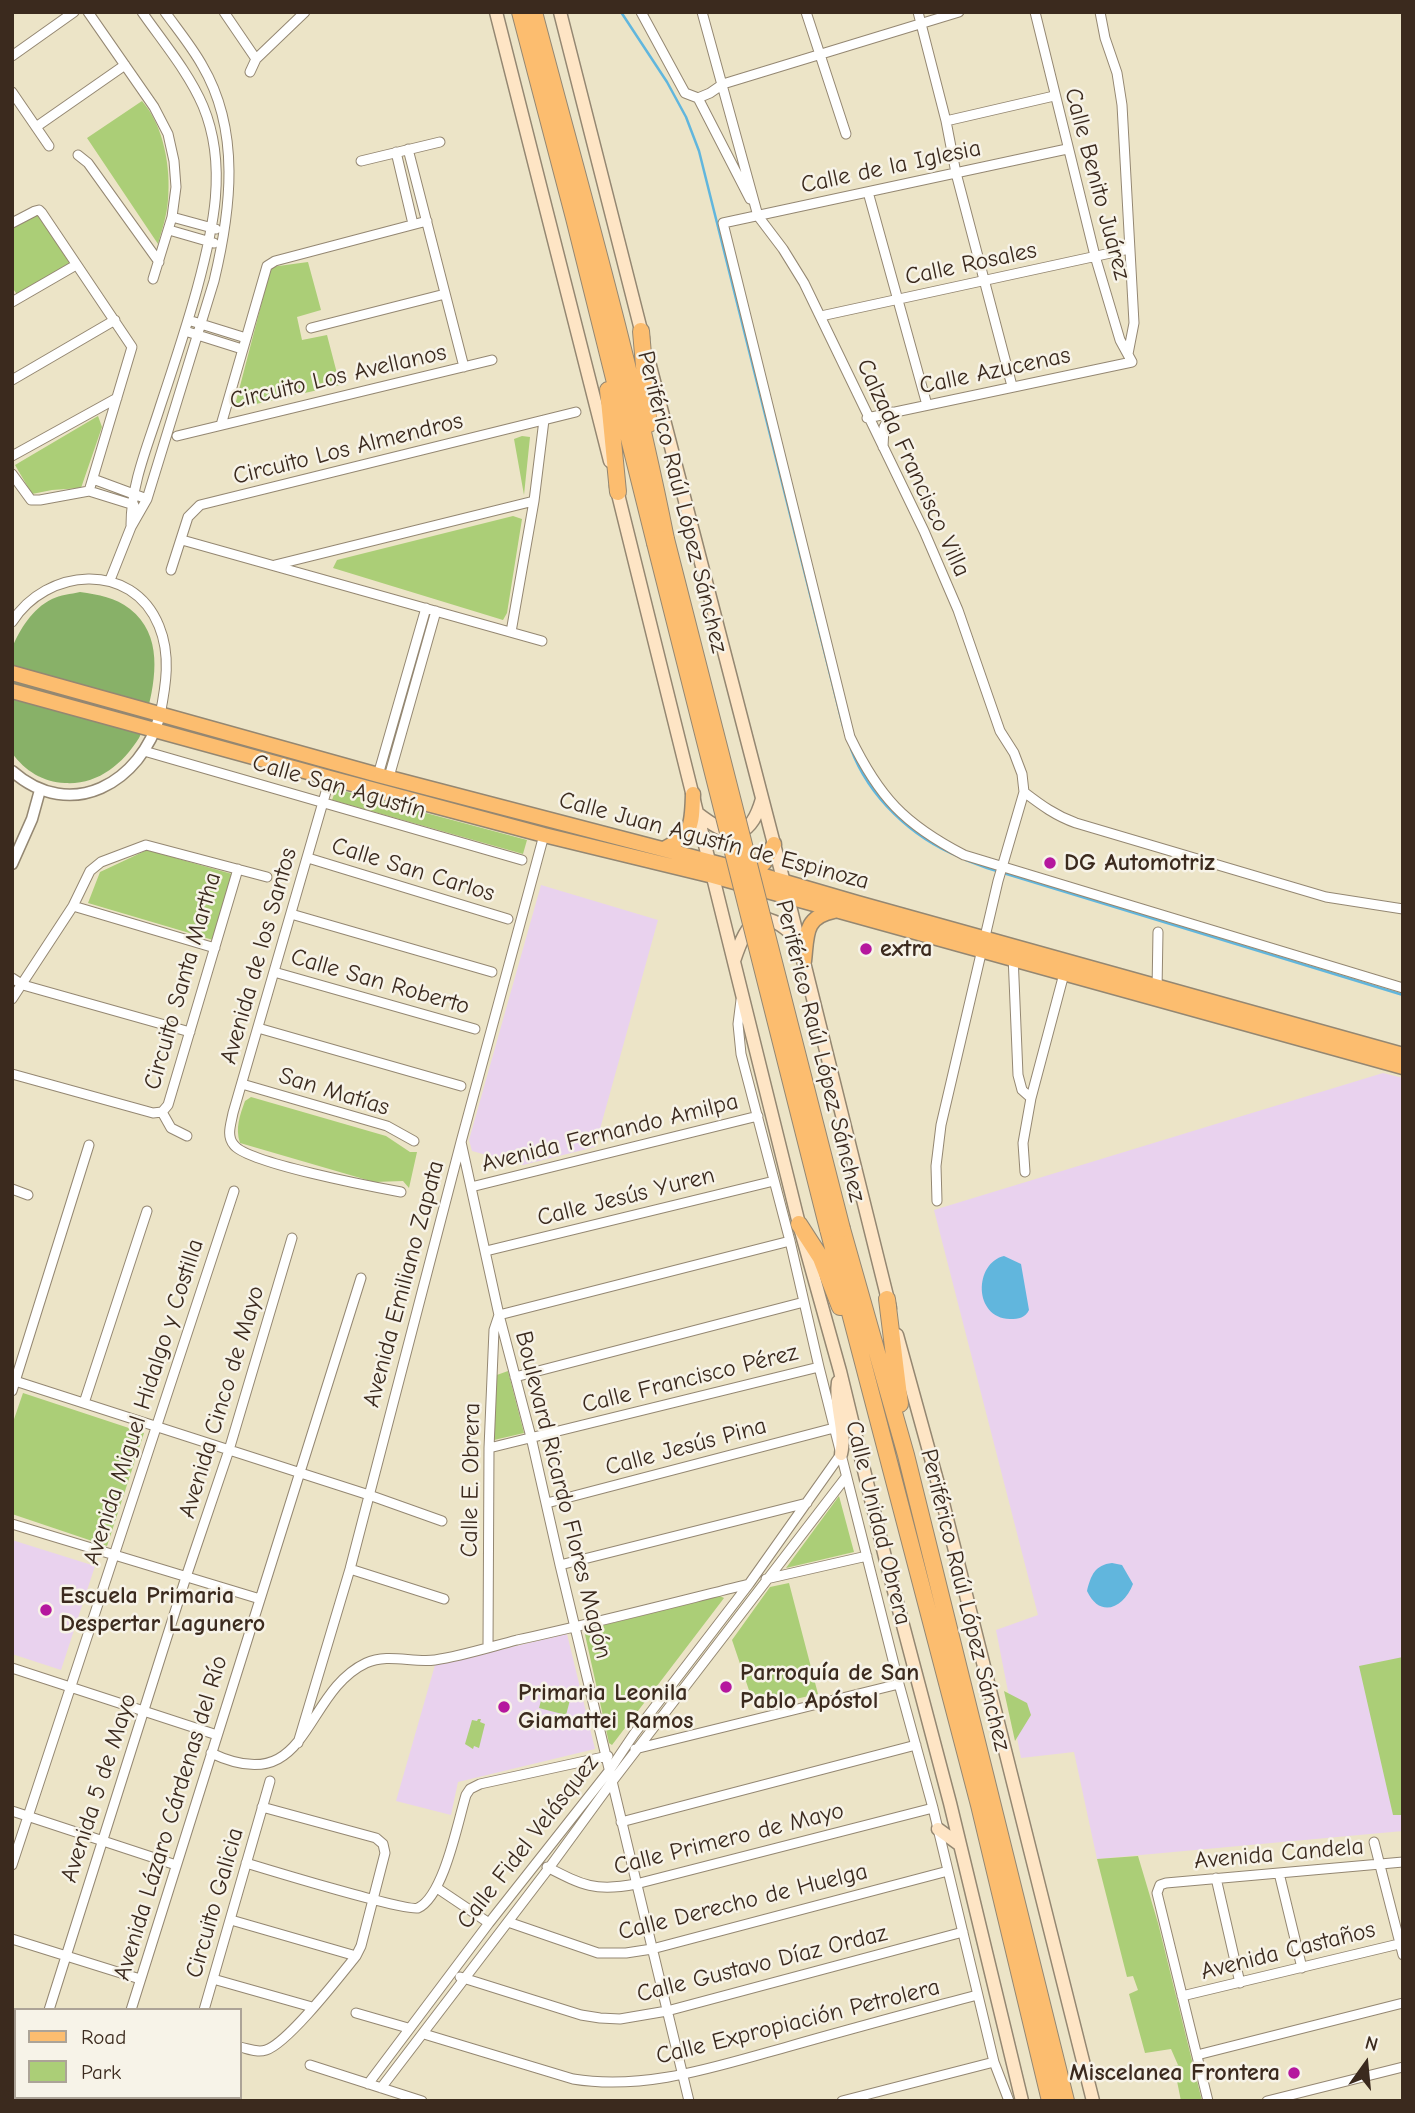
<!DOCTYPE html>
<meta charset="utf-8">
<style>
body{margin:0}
#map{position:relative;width:1415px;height:2113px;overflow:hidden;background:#ece4c7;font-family:"Comic Neue",sans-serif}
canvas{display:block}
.frame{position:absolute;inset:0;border:14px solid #3b2a1e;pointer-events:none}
.legend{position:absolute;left:14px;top:2008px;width:228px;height:91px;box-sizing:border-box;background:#f7f3e8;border:2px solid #aca397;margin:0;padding:9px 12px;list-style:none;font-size:21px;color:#3b2a1e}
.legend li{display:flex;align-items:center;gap:14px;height:35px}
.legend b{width:35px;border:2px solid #aca397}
.north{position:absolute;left:1331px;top:2029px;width:70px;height:70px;-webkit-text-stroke:5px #f7f3e8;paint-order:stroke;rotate:15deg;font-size:19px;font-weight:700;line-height:28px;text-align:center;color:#3b2a1e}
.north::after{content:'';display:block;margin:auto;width:24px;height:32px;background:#3b2a1e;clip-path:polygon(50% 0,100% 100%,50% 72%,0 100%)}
</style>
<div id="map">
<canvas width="1415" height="2113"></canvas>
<div class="frame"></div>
<ul class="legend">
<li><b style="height:9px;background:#fcbd6f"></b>Road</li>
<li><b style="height:19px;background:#abce77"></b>Park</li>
</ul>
<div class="north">N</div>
</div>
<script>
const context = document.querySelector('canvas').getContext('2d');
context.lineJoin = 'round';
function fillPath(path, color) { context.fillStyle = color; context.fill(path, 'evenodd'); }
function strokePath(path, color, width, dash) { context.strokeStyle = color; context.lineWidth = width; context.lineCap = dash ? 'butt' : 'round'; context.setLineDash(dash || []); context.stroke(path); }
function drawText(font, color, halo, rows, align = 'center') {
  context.font = font + ' "Comic Neue",sans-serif'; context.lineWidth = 5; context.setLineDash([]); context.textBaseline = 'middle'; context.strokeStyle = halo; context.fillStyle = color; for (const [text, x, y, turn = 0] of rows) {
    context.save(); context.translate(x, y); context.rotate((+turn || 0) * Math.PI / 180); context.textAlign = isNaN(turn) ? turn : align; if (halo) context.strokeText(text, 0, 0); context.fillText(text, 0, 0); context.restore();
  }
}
fillPath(new Path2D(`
 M 541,885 L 658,920 L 595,1147 L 523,1165 L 472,1151 L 469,1140 Z
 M 1383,1073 L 1403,1078 L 1403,1831 L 1097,1859 L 1074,1752 L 1021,1758 L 996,1630 L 1038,1615 L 934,1210 Z
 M 12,1540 L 95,1566 L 61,1670 L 12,1654 Z
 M 567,1634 L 595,1749 L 458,1782 L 451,1815 L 396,1801 L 435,1665 Z`), '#e9d2ee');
fillPath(new Path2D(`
 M 142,101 C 164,126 171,168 168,200 C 167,215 162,230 158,244 L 87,138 Z
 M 39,212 L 72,265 L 18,296 L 12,287 L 12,226 Z
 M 308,262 L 321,310 L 297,317 L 302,340 L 327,335 L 340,385 L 234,409 L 271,267 Z
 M 98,416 L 102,427 L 81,488 L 52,490 L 32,494 L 15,465 Z
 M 522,436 L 530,437 L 524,495 L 514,439 Z
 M 513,516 L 522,519 L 507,613 L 503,620 L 333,568 L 337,560 Z
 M 336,789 L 527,840 L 523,854 L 332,800 Z
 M 147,850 L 232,874 L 213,940 L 88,903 L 100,872 Z
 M 251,1097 L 386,1136 L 410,1152 L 417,1152 L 409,1188 L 403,1181 L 374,1182 L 240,1143 C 235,1128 240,1115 245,1101 Z
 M 508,1371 L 524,1433 L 494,1440 L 494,1376 Z
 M 23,1393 L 144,1433 L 107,1546 L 12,1514 L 12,1425 Z
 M 839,1496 L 854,1552 L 786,1568 Z
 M 789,1583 L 818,1694 L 755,1708 L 732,1640 L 770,1587 Z
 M 720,1596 L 724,1598 L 721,1602 L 612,1745 L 609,1743 L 584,1630 Z
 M 1403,1657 L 1403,1815 L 1393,1815 L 1359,1666 Z
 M 1004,1691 L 1027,1703 L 1031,1715 L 1015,1741 Z
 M 543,1693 L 570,1700 L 566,1715 L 539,1708 Z
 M 478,1719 L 481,1719 L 480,1722 L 485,1724 L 479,1748 L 474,1746 L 473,1749 L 465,1744 L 472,1720 L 477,1721 Z
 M 1138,1856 L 1158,1923 L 1202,2101 L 1181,2101 L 1174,2066 L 1178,2065 L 1171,2049 L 1145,2053 L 1129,1994 L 1138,1990 L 1133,1976 L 1127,1977 L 1097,1859 Z`), '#abce77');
fillPath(new Path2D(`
 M 80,592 C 99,595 115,597 130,609 C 163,635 156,678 147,713 C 145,721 143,731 139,738 C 122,765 97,785 65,783 C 43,782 25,771 12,753 L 12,648 C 20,629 32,609 52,599 C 60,595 71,594 80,592 Z`), '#88b168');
fillPath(new Path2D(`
 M 1004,1256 L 1021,1264 L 1029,1310 C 1025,1318 1019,1319 1010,1319 C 973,1318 974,1263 1004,1256 Z
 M 1112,1563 L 1122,1565 L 1133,1584 C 1124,1608 1100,1619 1087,1591 C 1091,1575 1095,1565 1112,1563 Z`), '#61b6dd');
strokePath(new Path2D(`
 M 621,12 L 667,82 L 686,117 L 699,151 L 843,726
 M 851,749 C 869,797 912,838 960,857
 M 966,860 L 987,868 L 1403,995`), '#61b6dd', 2.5);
const minor = new Path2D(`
 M 88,12 L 154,107 L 168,134 L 174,161 L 176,187 L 172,217 L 153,279
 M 224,12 L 256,59
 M 641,12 L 685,93 L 698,98 L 710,93 L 723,84 L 959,12
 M 702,12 L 758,216 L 783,249 L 804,283 L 924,531 L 958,610 L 1000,731 L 1014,753 L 1022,774 L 1024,792 L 998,881 L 941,1125 L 936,1166 L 937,1201
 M 806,12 L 846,134
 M 918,12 L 946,121 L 956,173 L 1012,386
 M 1100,12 L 1105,38 L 1117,73 L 1122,105 L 1134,323 L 1128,354
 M 12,56 L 74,12
 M 250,72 L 256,59 L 305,12
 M 12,92 L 49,146
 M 698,98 L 750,199
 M 946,121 L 1054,96
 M 36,127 L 125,65
 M 408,149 L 464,367
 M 1067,149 L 723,223 L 850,737 C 879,797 904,824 964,855 L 1403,988
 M 396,152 L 413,224
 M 78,155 L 88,163 L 159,262
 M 361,161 L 440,142
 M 868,192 L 927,405
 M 172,217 L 216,229
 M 12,223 L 35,211 L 39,210 L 42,213 L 132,347 L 89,491
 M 169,230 L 214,243
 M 12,302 L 76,265
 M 821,316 L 1129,249
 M 188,320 L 246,338
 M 311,328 L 445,294
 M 185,331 L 242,349
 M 12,380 L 115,320
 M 867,418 L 1132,362 L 1120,340 L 1095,256 L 1035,12
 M 221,425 L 267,266 L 275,261 L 427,221
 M 177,436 L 492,360
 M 883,447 L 884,427 L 892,412
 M 12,456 L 117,398
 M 12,474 L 31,500 L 40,500 L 89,491 L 134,505
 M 93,479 L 147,499
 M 131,525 C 131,484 148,445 160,407 C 173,368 186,329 197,289 C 213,230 228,166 203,106 C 189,73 163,42 142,12
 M 182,540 L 542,641
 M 275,565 L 534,501
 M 171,570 L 188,517 L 200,505 L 576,412
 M 110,580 L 131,527 L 147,499 L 214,281 C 231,210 241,131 202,65 C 192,47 178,30 165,12
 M 12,622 C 46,568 132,560 159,626 C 171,655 166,685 160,715
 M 511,632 L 534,501 L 544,420
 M 144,751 L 522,860
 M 378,775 L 426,608
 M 389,777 L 436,611
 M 330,778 L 233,1113 C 231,1124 226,1136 234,1145 C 247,1163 374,1187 401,1192
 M 1024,792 C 1041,805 1056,816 1076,823 L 1326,897 L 1403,909
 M 308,858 L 508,919
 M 73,906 L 215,948
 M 291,914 L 492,972
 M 1013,955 L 1018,1075 L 1022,1090 L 1031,1098
 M 274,972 L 475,1029
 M 12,978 L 23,985 L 190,1032
 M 1157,990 L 1158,932
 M 12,999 L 73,906 L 90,871 L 101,862 L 146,845 L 267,877
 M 741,1000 L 738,1024 L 741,1054 L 790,1241 L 819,1367 L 899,1684 L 933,1808 L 994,2062 L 1009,2101
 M 258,1028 L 461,1086
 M 12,1074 L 153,1113 L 162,1112
 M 242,1084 L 387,1126 L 414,1141
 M 162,1112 L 168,1105 L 238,869
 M 162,1112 L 171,1128 L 187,1136
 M 461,1142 L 499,1315 L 531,1437 L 560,1565 L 689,2101
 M 1025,1172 L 1023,1143 L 1031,1098 L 1065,970
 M 471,1187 L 758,1116
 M 12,1189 L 28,1195
 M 486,1251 L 774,1181
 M 515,1377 L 804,1302
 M 12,1380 L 369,1495 L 442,1521
 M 12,1391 L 89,1145
 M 84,1403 L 147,1211
 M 489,1448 L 819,1367
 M 547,1503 L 834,1428
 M 12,1524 L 260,1599
 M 560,1565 L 807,1503
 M 350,1569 L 444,1599
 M 766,1579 L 867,1556
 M 488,1647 L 489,1448 L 494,1330 L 499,1315 L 790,1241
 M 12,1668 L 217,1735
 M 298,1743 L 350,1569 L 461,1142 L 544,835
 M 635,1749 L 899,1684
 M 211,1753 C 310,1800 302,1693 366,1663 C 388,1653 412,1663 435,1660 C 462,1656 490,1647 517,1640 C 595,1623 672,1603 749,1584
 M 12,1811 L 176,1865
 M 621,1822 L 916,1745
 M 1374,1842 L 1403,1955
 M 246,1863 C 269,1870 407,1912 418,1908 C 444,1896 458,1821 466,1795 L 470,1789 L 480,1784 L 608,1756
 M 12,1865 L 234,1191
 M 547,1867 C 582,1885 595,1892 636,1884 L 933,1808
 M 1279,1873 L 1302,1968
 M 1216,1878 L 1240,1983
 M 437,1888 L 489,1923
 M 231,1920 L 356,1956
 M 508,1922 L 598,1953 L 626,1953 L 652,1949 L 948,1871
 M 12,1939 L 140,1979
 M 460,1977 L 581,2015 L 600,2018 L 620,2019 L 667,2011 L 963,1932
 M 213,1979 L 312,2007
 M 1182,1996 L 1403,1943
 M 49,2010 L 186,1577 L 229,1450 L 292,1238
 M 131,2010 L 361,1278
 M 204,2010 L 270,1781
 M 356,2013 L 408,2028
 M 12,2020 L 16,2021
 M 424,2034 L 573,2079 C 646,2091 717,2066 787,2047 C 850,2029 914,2012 977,1995
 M 240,2047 C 249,2049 257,2053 266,2050 C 288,2043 339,1977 356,1956 L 361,1946 L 385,1853 L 383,1844 L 376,1838 L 262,1807
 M 1197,2055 L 1403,2003
 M 310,2065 L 422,2101
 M 368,2084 L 489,1923 L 609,1771 L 634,1734 L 749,1584 L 841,1454
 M 381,2088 L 549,1868 L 611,1783 L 846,1477
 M 842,2101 L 994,2062
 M 1208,2101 L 1157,1893 L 1160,1885 L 1166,1883 L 1403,1862
 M 1267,2101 L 1403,2067`);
const tertiary = new Path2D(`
 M 12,771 C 71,823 141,783 160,715
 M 12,864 L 32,819 L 40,790`);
const secondary = new Path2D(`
 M 496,12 L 610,461
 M 560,12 L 643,338
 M 649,362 L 788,898 L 890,1308
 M 616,486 L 799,1224 L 840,1371 L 885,1557 L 950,1803 L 1022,2101
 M 697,813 C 729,838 749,844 762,799
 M 734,961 C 748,918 761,903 798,940
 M 897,1335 L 940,1491 L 1093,2101
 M 838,1382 C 834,1406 847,1430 841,1454
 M 938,1829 L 960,1845`);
const primary = new Path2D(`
 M 12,673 L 378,775 L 754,873 L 857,903 L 1403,1055
 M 12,691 L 330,778 L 544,835 L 713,876 L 1403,1067
 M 664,849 C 693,834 692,825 693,794
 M 754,873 L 764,863 L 774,844
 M 804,961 C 807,935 804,917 834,911`);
const motorway = new Path2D(`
 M 520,12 L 574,218 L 655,543
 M 534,12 C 580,187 631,362 666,539
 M 641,331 L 649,424
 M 608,390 L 618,492
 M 799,1224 L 821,1258 L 840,1307
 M 828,1229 L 979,1805 L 1050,2101
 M 842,1229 L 906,1455 L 1066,2101
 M 887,1299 L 900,1404`);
strokePath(minor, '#948772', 11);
strokePath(tertiary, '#948772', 13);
strokePath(secondary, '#948772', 15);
strokePath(primary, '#948772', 17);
strokePath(motorway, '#948772', 18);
strokePath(minor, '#fff', 9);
strokePath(tertiary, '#fff', 10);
strokePath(secondary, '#fee5c5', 12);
strokePath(primary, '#fcbd6f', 14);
strokePath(motorway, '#fcbd6f', 16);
const motorwayBridge = new Path2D(`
 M 666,539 L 842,1229
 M 655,543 L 828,1229`);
strokePath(motorwayBridge, '#948772', 18, []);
strokePath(motorwayBridge, '#fcbd6f', 16);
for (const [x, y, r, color] of [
 [1050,863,7,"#b5179e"],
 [866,949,7,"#b5179e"],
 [46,1610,7,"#b5179e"],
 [726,1687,7,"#b5179e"],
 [504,1707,7,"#b5179e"],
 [1294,2073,7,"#b5179e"]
]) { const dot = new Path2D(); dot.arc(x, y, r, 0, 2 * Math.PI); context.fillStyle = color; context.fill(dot); strokePath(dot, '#f7f3e8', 2.5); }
drawText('24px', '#3b2a1e', '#f7f3e8', [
 ["Calle de la Iglesia",891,167,-12],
 ["Calle Benito Juárez",1097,184,75],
 ["Calle Rosales",971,264,-12],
 ["Calle Azucenas",995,371,-12],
 ["Circuito Los Avellanos",338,377,-13],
 ["Circuito Los Almendros",348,449,-14],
 ["Calzada Francisco Villa",913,468,65],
 ["Periférico Raúl López Sánchez",682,502,76],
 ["Calle San Agustín",339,787,16],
 ["Calle Juan Agustín de Espinoza",714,841,15],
 ["Calle San Carlos",413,870,17],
 ["Avenida de los Santos",259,956,-74],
 ["Circuito Santa Martha",183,981,-74],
 ["Calle San Roberto",380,982,16],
 ["Periférico Raúl López Sánchez",820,1051,76],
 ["San Matías",334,1092,17],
 ["Avenida Fernando Amilpa",610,1133,-14],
 ["Calle Jesús Yuren",626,1197,-14],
 ["Avenida Emiliano Zapata",404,1284,-75],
 ["Calle Francisco Pérez",690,1379,-14],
 ["Avenida Miguel Hidalgo y Costilla",144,1402,-72],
 ["Avenida Cinco de Mayo",222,1402,-73],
 ["Calle Jesús Pina",686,1447,-15],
 ["Calle E. Obrera",471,1480,-89],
 ["Boulevard Ricardo Flores Magón",563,1495,76],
 ["Calle Unidad Obrera",878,1523,76],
 ["Periférico Raúl López Sánchez",965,1600,76],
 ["Avenida 5 de Mayo",99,1788,-72],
 ["Avenida Lázaro Cárdenas del Río",171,1818,-73],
 ["Calle Primero de Mayo",729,1839,-14],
 ["Calle Fidel Velásquez",528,1842,-52],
 ["Avenida Candela",1279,1854,-5],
 ["Calle Derecho de Huelga",743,1902,-14],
 ["Circuito Galicia",215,1903,-74],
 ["Avenida Castaños",1288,1951,-14],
 ["Calle Gustavo Díaz Ordaz",762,1964,-14],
 ["Calle Expropiación Petrolera",798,2022,-14]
]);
drawText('bold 24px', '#3b2a1e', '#f7f3e8', [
 ["DG Automotriz",1064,863],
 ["extra",880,949],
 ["Escuela Primaria",60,1596],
 ["Despertar Lagunero",60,1624],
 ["Parroquía de San",740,1673],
 ["Pablo Apóstol",740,1701],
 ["Primaria Leonila",518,1693],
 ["Giamattei Ramos",518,1721],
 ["Miscelanea Frontera",1280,2073,"right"]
], 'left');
</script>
